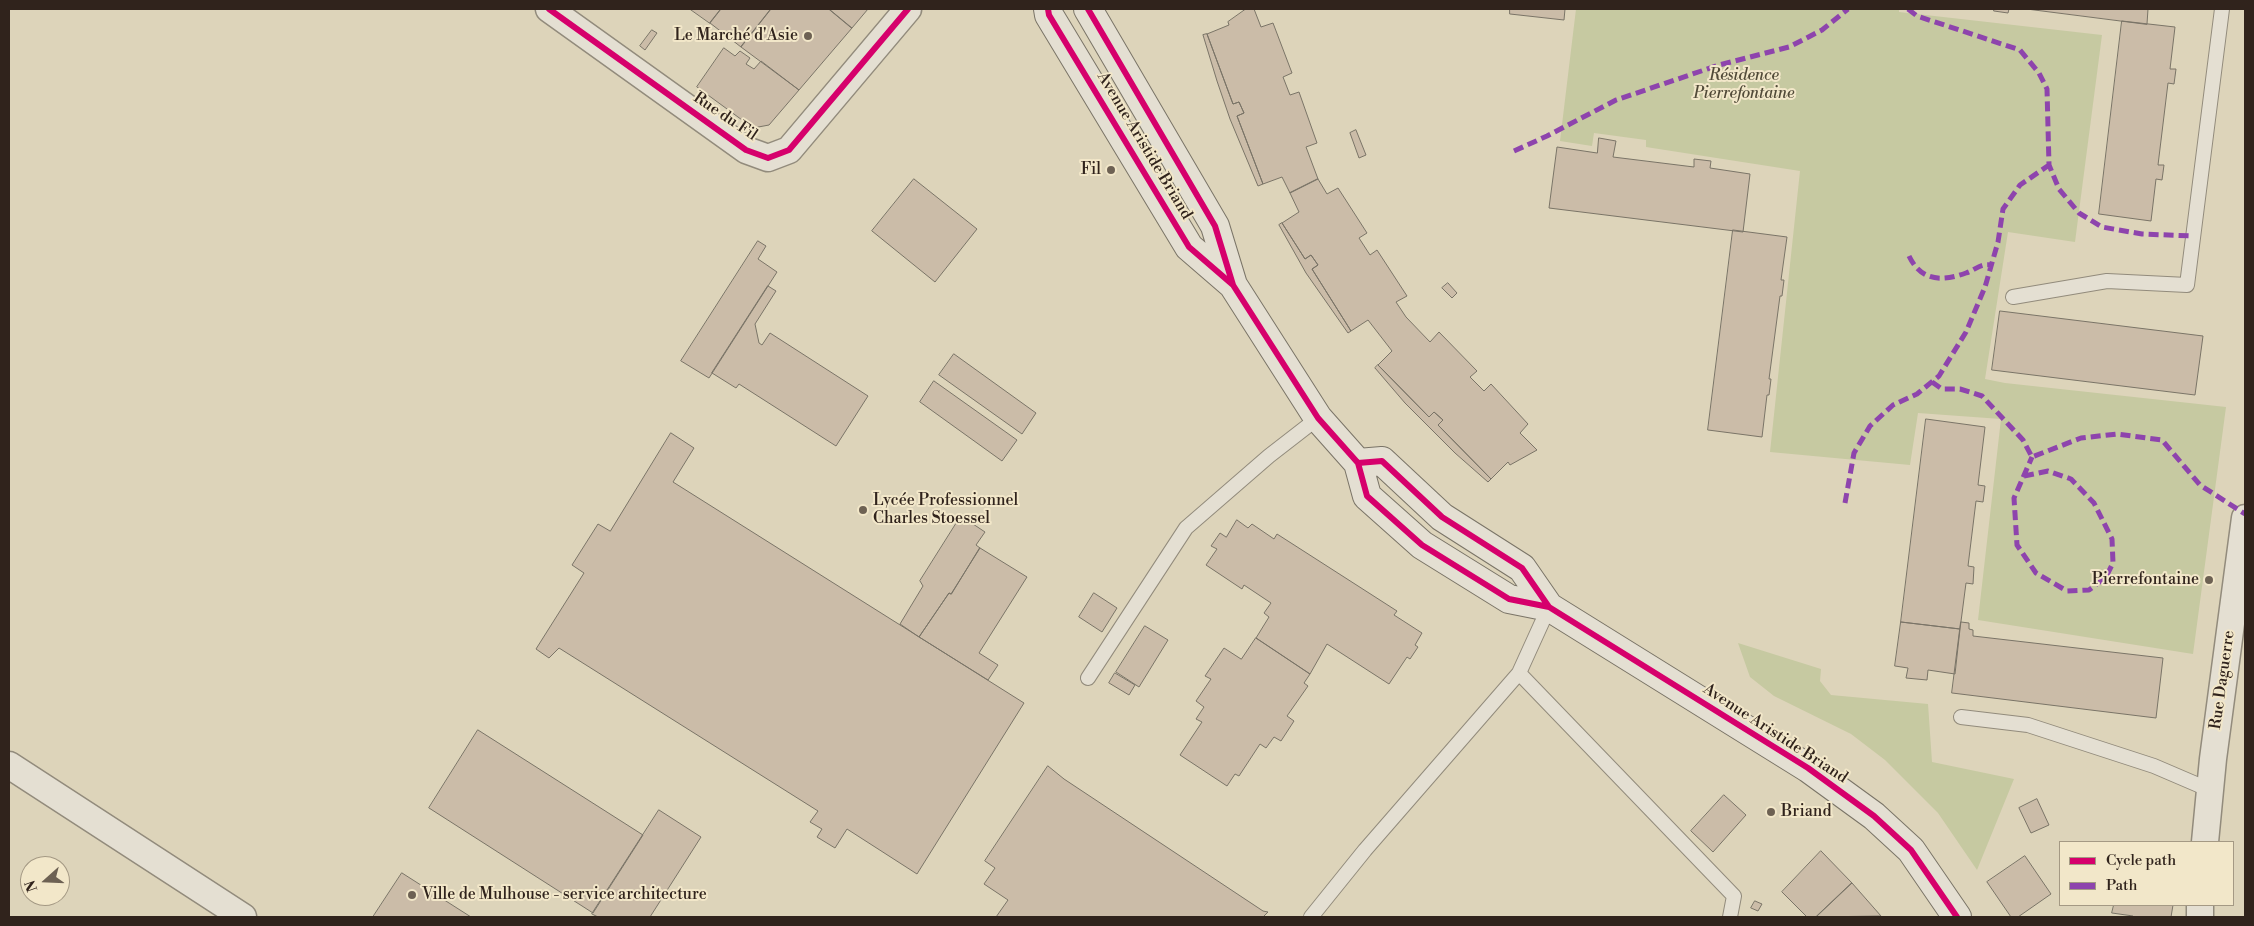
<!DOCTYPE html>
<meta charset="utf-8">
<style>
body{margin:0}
#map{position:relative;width:2254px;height:926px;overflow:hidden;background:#ddd4ba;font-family:"Libre Bodoni",serif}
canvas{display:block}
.frame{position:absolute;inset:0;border:10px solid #30231c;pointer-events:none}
.legend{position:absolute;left:2059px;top:841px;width:175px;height:65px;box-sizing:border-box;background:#f2e7c9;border:1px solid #a49984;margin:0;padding:6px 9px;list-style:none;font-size:15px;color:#30231c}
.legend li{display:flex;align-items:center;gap:10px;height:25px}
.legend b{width:25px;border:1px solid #a49984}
.north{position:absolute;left:20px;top:856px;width:50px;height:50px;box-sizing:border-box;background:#f2e7c9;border:1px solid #a49984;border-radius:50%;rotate:250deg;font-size:14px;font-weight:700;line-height:20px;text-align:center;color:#30231c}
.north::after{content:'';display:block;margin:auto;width:18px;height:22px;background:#6d6153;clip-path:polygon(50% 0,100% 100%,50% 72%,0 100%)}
</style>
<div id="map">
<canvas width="2254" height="926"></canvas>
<div class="frame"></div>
<ul class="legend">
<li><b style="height:6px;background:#d6006c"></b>Cycle path</li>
<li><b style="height:6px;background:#8e44ad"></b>Path</li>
</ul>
<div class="north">N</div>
</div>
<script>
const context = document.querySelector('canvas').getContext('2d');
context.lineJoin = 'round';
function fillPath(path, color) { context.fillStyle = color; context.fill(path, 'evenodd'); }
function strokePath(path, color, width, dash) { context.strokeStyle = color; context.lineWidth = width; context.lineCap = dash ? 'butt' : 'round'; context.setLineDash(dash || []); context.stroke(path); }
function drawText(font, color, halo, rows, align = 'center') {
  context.font = font + ' "Libre Bodoni",serif'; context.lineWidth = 4; context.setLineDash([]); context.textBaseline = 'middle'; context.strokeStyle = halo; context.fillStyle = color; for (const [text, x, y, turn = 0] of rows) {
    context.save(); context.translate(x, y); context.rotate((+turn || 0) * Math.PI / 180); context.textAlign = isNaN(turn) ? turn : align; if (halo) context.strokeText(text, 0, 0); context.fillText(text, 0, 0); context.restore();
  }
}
fillPath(new Path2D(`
 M 1576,9 L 1899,9 L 1899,12 L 2102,35 L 2075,242 L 2008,232 L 1985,379 L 2005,383 L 2226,407 L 2193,654 L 1978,620 L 2001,419 L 1918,413 L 1910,465 L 1770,452 L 1800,171 L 1646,147 L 1646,140 L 1594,133 L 1592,146 L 1560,141 Z
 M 1738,643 L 1821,669 L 1820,681 L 1831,695 L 1928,704 L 1932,762 L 2014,779 L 1977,870 L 1938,813 L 1885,760 L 1851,734 L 1774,696 L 1750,677 Z`), '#c6c9a1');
const building = new Path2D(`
 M 690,9 L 721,9 L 710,23 Z
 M 721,9 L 771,9 L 741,47 L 710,23 Z
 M 771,9 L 829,9 L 852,28 L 799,90 L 741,47 Z
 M 829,9 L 868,9 L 852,28 Z
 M 1246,9 L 1254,9 L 1261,27 L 1273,23 L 1292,73 L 1283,77 L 1290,95 L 1299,92 L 1317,143 L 1306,147 L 1318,179 L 1290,193 L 1282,177 L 1263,184 L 1237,116 L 1244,113 L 1239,102 L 1233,104 L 1207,34 L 1229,25 L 1228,22 Z
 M 1510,9 L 1565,9 L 1564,20 L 1510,14 Z
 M 1994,9 L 2009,9 L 2008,13 L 1994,11 Z
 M 2027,9 L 2148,9 L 2147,24 Z
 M 2122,21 L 2175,27 L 2170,69 L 2176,69 L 2174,84 L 2168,83 L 2158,165 L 2164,165 L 2162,180 L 2156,179 L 2151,221 L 2099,214 Z
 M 652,30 L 657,33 L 645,50 L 640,46 Z
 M 1207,34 L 1233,104 L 1239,102 L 1244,113 L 1237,116 L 1263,184 L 1258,186 L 1230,119 L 1217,81 L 1203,35 Z
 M 724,48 L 735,56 L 740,51 L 750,58 L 746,64 L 754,69 L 761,61 L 799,90 L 769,125 L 753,128 L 697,87 Z
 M 1356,130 L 1366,155 L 1359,158 L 1350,133 Z
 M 1599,138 L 1616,141 L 1613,157 L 1694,167 L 1694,159 L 1711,161 L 1710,168 L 1750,174 L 1743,232 L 1549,208 L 1557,147 L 1597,153 Z
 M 914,179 L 977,229 L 935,282 L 872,231 Z
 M 1318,179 L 1327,194 L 1338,188 L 1367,233 L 1359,238 L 1370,255 L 1377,250 L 1407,296 L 1396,302 L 1406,317 L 1430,342 L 1439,332 L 1477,371 L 1470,377 L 1484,391 L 1491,384 L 1528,424 L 1520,433 L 1537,450 L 1510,465 L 1508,462 L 1491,479 L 1438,425 L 1443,420 L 1434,412 L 1429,417 L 1378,365 L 1392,351 L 1368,320 L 1351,331 L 1312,269 L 1318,265 L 1311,255 L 1305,259 L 1282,223 L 1299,212 L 1290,193 Z
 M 1282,223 L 1305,259 L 1311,255 L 1318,265 L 1312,269 L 1351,331 L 1348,333 L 1306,273 L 1279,225 Z
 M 1733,230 L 1787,237 L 1781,280 L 1784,280 L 1782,296 L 1780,296 L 1769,379 L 1771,379 L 1769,395 L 1767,395 L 1762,437 L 1708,430 Z
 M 758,241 L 766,246 L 758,259 L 777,272 L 709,378 L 681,361 Z
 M 1448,283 L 1457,293 L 1452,298 L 1442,288 Z
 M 768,286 L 776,291 L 755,324 L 759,343 L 762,345 L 770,333 L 868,396 L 836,446 L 739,384 L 736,388 L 712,373 Z
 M 2000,311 L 2203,336 L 2195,395 L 1992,370 Z
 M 954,354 L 1036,413 L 1022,434 L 939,375 Z
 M 1378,365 L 1429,417 L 1434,412 L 1443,420 L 1438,425 L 1491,479 L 1488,482 L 1455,453 L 1405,403 L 1375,368 Z
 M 934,381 L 1017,440 L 1002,461 L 920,402 Z
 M 1926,419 L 1985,427 L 1978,485 L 1985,486 L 1983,502 L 1976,501 L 1968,566 L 1974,567 L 1973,584 L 1966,583 L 1960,629 L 1901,622 Z
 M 671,433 L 694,448 L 673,482 L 1024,703 L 917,874 L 847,829 L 835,848 L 817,837 L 822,829 L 810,822 L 818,811 L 559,648 L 549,658 L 536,649 L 584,573 L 572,565 L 598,524 L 610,531 Z
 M 961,516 L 985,532 L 976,545 L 980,548 L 951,594 L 949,593 L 919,637 L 900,624 L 923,586 L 920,581 Z
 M 1237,520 L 1248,528 L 1252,524 L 1274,539 L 1277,534 L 1397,611 L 1394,615 L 1422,633 L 1415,645 L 1418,647 L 1410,659 L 1407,657 L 1389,684 L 1327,644 L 1310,674 L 1256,638 L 1269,617 L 1264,613 L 1271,603 L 1244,585 L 1242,589 L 1206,565 L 1217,549 L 1211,546 L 1220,533 L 1226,537 Z
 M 980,548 L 1027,577 L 979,653 L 998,665 L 988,680 L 919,637 L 949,593 L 951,594 Z
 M 1094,593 L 1117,608 L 1102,632 L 1079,617 Z
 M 1901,622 L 1960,629 L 1955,674 L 1928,670 L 1927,680 L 1906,678 L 1908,668 L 1895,666 Z
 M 1961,622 L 1969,623 L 1969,629 L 1973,630 L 1973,636 L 2163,658 L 2156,718 L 1952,693 Z
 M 1145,626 L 1168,640 L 1139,687 L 1116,672 Z
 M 1256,638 L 1310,674 L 1304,683 L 1308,686 L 1287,716 L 1294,721 L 1281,741 L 1274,737 L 1266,748 L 1260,744 L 1239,776 L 1235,774 L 1227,786 L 1180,755 L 1202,722 L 1196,719 L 1204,707 L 1196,701 L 1211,679 L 1205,676 L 1224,648 L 1241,659 Z
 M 1115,673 L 1135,685 L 1129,695 L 1109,683 Z
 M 478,730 L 643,835 L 593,913 L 429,808 Z
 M 1048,766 L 1064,779 L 1263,911 L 1268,912 L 1263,917 L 996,917 L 1008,900 L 984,884 L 995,868 L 985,861 Z
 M 1724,795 L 1746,815 L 1713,852 L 1691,831 Z
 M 2037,799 L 2049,825 L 2031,833 L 2019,808 Z
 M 659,810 L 701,837 L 650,917 L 598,917 L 592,914 Z
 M 1821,851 L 1852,883 L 1816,917 L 1807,917 L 1782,892 Z
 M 2025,856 L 2051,894 L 2018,917 L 2011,917 L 1987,882 Z
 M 402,873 L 471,917 L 373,917 Z
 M 1852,883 L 1881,916 L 1816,917 Z
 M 1755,901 L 1762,904 L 1758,911 L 1751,908 Z
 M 2114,905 L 2173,905 L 2171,917 L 2132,917 L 2133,916 L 2112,913 Z`);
fillPath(building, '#cbbca8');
strokePath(building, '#7a7467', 1);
const service = new Path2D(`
 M 2013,297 L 2107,281 L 2187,285 L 2222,9
 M 1549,607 L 1519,673 L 1734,896 L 1730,917
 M 1088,678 L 1186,528 L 1269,456 L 1318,418
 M 1961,717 L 2028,725 L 2154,766 L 2210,790
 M 1311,917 L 1365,850 L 1519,673`);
const minor = new Path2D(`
 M 549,9 L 746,150 L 768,158 L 789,150 L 908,9
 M 9,765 L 243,917
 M 2205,842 L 2213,759 L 2245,518
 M 2200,905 L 2200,917`);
const secondary = new Path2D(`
 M 1048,9 L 1049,15 L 1189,247 L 1233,285
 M 1088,9 L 1215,226 L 1233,285 L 1318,418 L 1358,463 L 1367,496 L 1422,545 L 1509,599 L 1549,607 L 1808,768 L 1874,816 L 1911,850 L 1957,917
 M 1358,463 L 1382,461 L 1442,517 L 1522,568 L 1549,607`);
strokePath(service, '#928b7c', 16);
strokePath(minor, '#928b7c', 29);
strokePath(secondary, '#7a7467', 30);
strokePath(service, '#e4dfd2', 14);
strokePath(minor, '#e4dfd2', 26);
strokePath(secondary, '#e4dfd2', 28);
strokePath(new Path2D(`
 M 1908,9 L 1917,16 L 2020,50 L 2039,73 L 2047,89 L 2049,165 L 2059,189 L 2079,213 L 2102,227 L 2142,234 L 2192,236
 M 1514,151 L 1547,136 L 1616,100 L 1719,65 L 1789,47 L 1822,30 L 1848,9
 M 1909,256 C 1921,281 1941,282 1966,273 C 1975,270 1981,263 1991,265
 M 1932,382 L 1942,389 L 1960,389 L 1982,396 L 2023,440 L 2032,457 L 2081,438 L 2117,434 L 2162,440 L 2200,485 L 2245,514
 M 2024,476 L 2048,471 L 2071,479 L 2094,503 L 2112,539 L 2113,563 L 2106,577 L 2089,590 L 2067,591 L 2036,573 L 2017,545 L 2014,498 L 2032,457
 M 1845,503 L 1854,453 L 1870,426 L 1893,405 L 1917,394 L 1939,376 L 1966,332 L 1985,287 L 1998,242 L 2003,209 L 2020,185 L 2049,165`), '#8e44ad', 5, [10, 5]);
strokePath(new Path2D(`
 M 549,9 L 746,150 L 768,158 L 789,150 L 908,9
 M 1048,9 L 1049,15 L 1189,247 L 1233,285
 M 1088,9 L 1215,226 L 1233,285 L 1318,418 L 1358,463 L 1367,496 L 1422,545 L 1509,599 L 1549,607 L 1808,768 L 1874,816 L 1911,850 L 1957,917
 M 1358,463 L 1382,461 L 1442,517 L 1522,568 L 1549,607`), '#d6006c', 6);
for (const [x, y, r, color] of [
 [808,36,5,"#6d6153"],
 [1111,170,5,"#6d6153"],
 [863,510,5,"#6d6153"],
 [2209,580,5,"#6d6153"],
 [1771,812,5,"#6d6153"],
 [412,895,5,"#6d6153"]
]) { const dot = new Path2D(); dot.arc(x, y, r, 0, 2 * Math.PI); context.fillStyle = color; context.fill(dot); strokePath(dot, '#f2e7c9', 2); }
drawText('16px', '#30231c', '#f2e7c9', [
 ["Le Marché d'Asie",798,36],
 ["Fil",1101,170],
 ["Lycée Professionnel",873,501,"left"],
 ["Charles Stoessel",873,519,"left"],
 ["Pierrefontaine",2199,580],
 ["Briand",1781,812,"left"],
 ["Ville de Mulhouse - service architecture",422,895,"left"]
], 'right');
drawText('italic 16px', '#514a38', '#f2e7c9', [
 ["Résidence",1744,76],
 ["Pierrefontaine",1744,94]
]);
drawText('16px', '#30231c', '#f2e7c9', [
 ["Rue du Fil",725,117,34],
 ["Avenue Aristide Briand",1144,146,59],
 ["Rue Daguerre",2223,680,-82],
 ["Avenue Aristide Briand",1775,734,33]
]);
</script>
